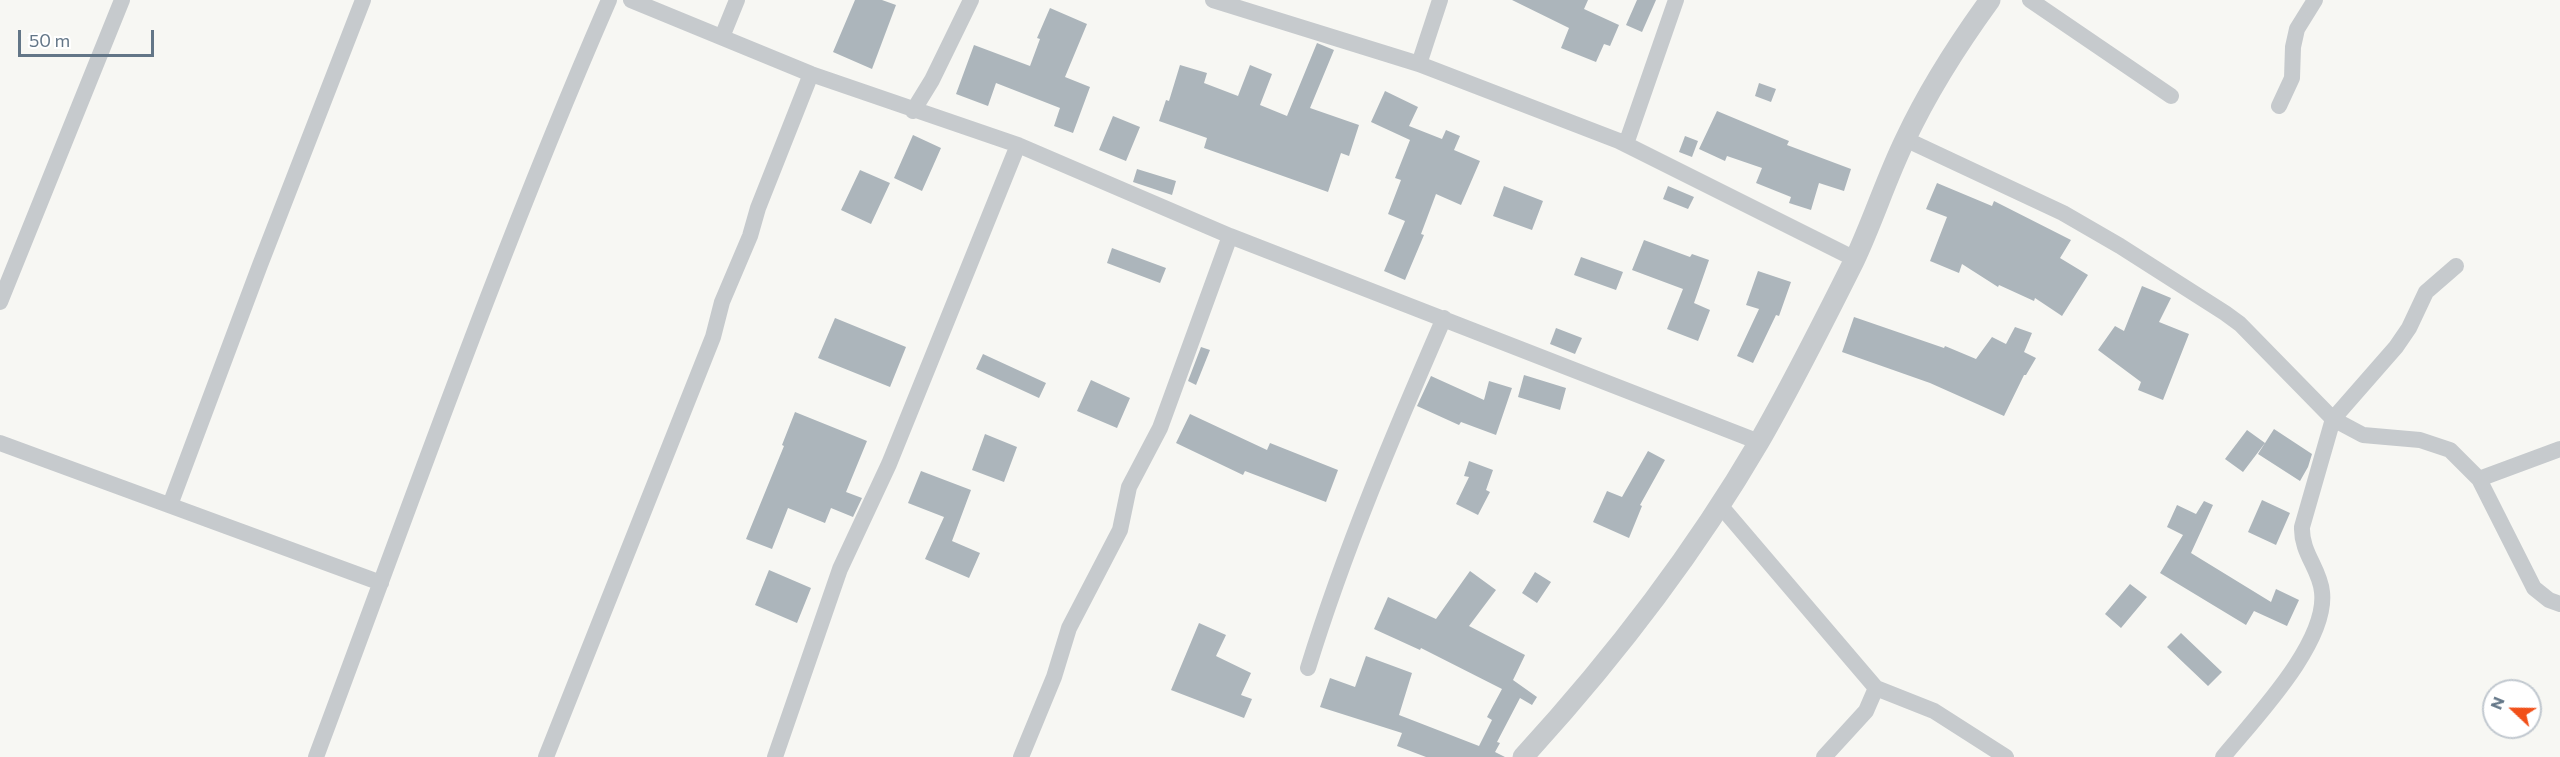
<!DOCTYPE html>
<style>
body{margin:0}
#map{position:relative;width:2560px;height:757px;overflow:hidden;background:#f7f7f3;font-family:Commissioner,sans-serif}
canvas{display:block}
.north{position:absolute;left:2482px;top:679px;width:60px;height:60px;box-sizing:border-box;background:#fff;border:2px solid #c1c8cf;border-radius:50%;rotate:292deg;font-size:16px;font-weight:700;line-height:24px;text-align:center;color:#637687}
.north::after{content:'';display:block;margin:auto;width:21px;height:27px;background:#f15019;clip-path:polygon(50% 0,100% 100%,50% 72%,0 100%)}
.scale{position:absolute;left:18px;top:30px;width:136px;height:27px;box-sizing:border-box;border:3px solid #637687;border-top:0;padding-left:8px;font-size:18px;line-height:21px;white-space:nowrap;color:#637687;-webkit-text-stroke:4px #fff;paint-order:stroke}
</style>
<div id="map">
<canvas width="2560" height="757"></canvas>
<div class="north">N</div>
<div class="scale">50 m</div>
</div>
<script>
const context = document.querySelector('canvas').getContext('2d');
context.lineJoin = 'round';
function fillPath(path, color) { context.fillStyle = color; context.fill(path, 'evenodd'); }
function strokePath(path, color, width, dash) { context.strokeStyle = color; context.lineWidth = width; context.lineCap = dash ? 'butt' : 'round'; context.setLineDash(dash || []); context.stroke(path); }
fillPath(new Path2D(`
 M 855,0 L 882,0 L 896,5 L 872,69 L 833,52 Z
 M 1512,0 L 1588,0 L 1584,9 L 1619,25 L 1610,46 L 1604,44 L 1596,62 L 1561,48 L 1569,28 Z
 M 1637,0 L 1656,0 L 1642,32 L 1626,25 Z
 M 1050,8 L 1087,24 L 1065,77 L 1090,87 L 1073,133 L 1054,126 L 1060,108 L 996,83 L 988,106 L 956,94 L 974,45 L 1030,66 L 1040,39 L 1037,38 Z
 M 1317,43 L 1334,50 L 1310,108 L 1359,125 L 1349,156 L 1341,153 L 1328,192 L 1204,148 L 1207,138 L 1159,121 L 1166,100 L 1169,101 L 1180,65 L 1207,73 L 1204,83 L 1238,96 L 1250,65 L 1272,74 L 1260,105 L 1287,116 Z
 M 1759,83 L 1776,89 L 1771,102 L 1755,96 Z
 M 1385,91 L 1418,107 L 1409,126 L 1442,139 L 1446,130 L 1460,136 L 1454,150 L 1480,161 L 1461,205 L 1436,194 L 1421,234 L 1424,235 L 1405,280 L 1384,271 L 1405,221 L 1388,214 L 1401,180 L 1395,178 L 1410,140 L 1371,122 Z
 M 1717,111 L 1789,141 L 1787,145 L 1851,169 L 1844,191 L 1819,183 L 1811,210 L 1789,203 L 1791,197 L 1756,183 L 1762,168 L 1727,156 L 1725,161 L 1699,149 Z
 M 1113,116 L 1140,127 L 1126,161 L 1099,150 Z
 M 913,135 L 941,148 L 922,191 L 894,178 Z
 M 1685,136 L 1698,141 L 1692,157 L 1679,152 Z
 M 1137,169 L 1176,181 L 1172,195 L 1133,182 Z
 M 860,170 L 890,183 L 871,224 L 841,210 Z
 M 1937,183 L 1992,206 L 1994,201 L 2071,240 L 2060,258 L 2088,275 L 2062,316 L 2035,298 L 2034,301 L 1999,285 L 1998,287 L 1962,264 L 1959,273 L 1930,261 L 1947,217 L 1926,209 Z
 M 1504,186 L 1543,201 L 1532,230 L 1493,216 Z
 M 1668,186 L 1694,197 L 1688,209 L 1663,199 Z
 M 1644,240 L 1690,257 L 1692,254 L 1709,260 L 1694,303 L 1710,310 L 1698,341 L 1667,329 L 1683,289 L 1632,270 Z
 M 1112,248 L 1166,268 L 1160,283 L 1107,263 Z
 M 1581,257 L 1623,272 L 1616,290 L 1574,275 Z
 M 1758,271 L 1791,282 L 1779,316 L 1776,315 L 1753,363 L 1737,356 L 1759,309 L 1746,305 Z
 M 2142,286 L 2171,298 L 2159,322 L 2189,334 L 2163,400 L 2138,390 L 2141,382 L 2098,350 L 2115,326 L 2124,331 Z
 M 1854,317 L 1944,348 L 1945,346 L 1976,359 L 1992,337 L 2006,344 L 2015,327 L 2032,333 L 2024,352 L 2036,358 L 2026,375 L 2024,375 L 2004,416 L 1930,383 L 1842,352 Z
 M 835,318 L 906,347 L 890,387 L 818,358 Z
 M 1556,328 L 1582,338 L 1575,354 L 1550,344 Z
 M 1201,347 L 1210,350 L 1196,385 L 1188,381 Z
 M 983,354 L 1046,383 L 1039,398 L 976,369 Z
 M 1524,375 L 1566,388 L 1560,410 L 1518,397 Z
 M 1431,376 L 1484,400 L 1489,381 L 1512,388 L 1496,435 L 1461,422 L 1459,425 L 1417,406 Z
 M 1091,380 L 1130,398 L 1117,428 L 1077,411 Z
 M 795,412 L 867,441 L 846,492 L 862,498 L 853,517 L 831,508 L 825,523 L 788,508 L 772,549 L 746,539 L 784,446 L 782,445 Z
 M 1190,414 L 1267,450 L 1270,443 L 1338,470 L 1326,502 L 1245,471 L 1243,475 L 1176,443 Z
 M 2274,429 L 2312,454 L 2308,467 L 2300,481 L 2258,454 Z
 M 2247,430 L 2265,443 L 2243,472 L 2225,459 Z
 M 985,434 L 1017,447 L 1004,482 L 972,470 Z
 M 1648,451 L 1665,460 L 1640,505 L 1642,506 L 1629,538 L 1593,522 L 1607,491 L 1622,497 Z
 M 1469,461 L 1493,470 L 1486,490 L 1490,492 L 1478,515 L 1456,504 L 1469,477 L 1464,476 Z
 M 921,471 L 971,490 L 952,541 L 980,553 L 969,578 L 925,559 L 944,517 L 908,503 Z
 M 2262,500 L 2290,513 L 2276,545 L 2248,532 Z
 M 2204,501 L 2213,505 L 2191,553 L 2271,602 L 2276,589 L 2299,600 L 2287,626 L 2254,611 L 2246,625 L 2160,573 L 2183,535 L 2167,527 L 2177,505 L 2196,514 Z
 M 769,570 L 811,588 L 797,623 L 755,605 Z
 M 1470,571 L 1496,590 L 1469,626 L 1525,655 L 1513,680 L 1537,697 L 1532,705 L 1520,698 L 1497,742 L 1500,743 L 1495,752 L 1505,757 L 1426,757 L 1397,746 L 1402,733 L 1320,707 L 1330,678 L 1355,687 L 1366,656 L 1412,673 L 1399,715 L 1479,746 L 1492,720 L 1487,717 L 1502,689 L 1421,648 L 1420,650 L 1374,629 L 1388,597 L 1436,619 Z
 M 1535,572 L 1551,582 L 1537,603 L 1522,593 Z
 M 2130,584 L 2147,597 L 2121,628 L 2105,614 Z
 M 1199,623 L 1226,635 L 1216,656 L 1251,673 L 1241,695 L 1252,699 L 1244,718 L 1171,690 Z
 M 2181,633 L 2222,672 L 2208,686 L 2167,647 Z`), '#acb5bb');
strokePath(new Path2D(`
 M 631,0 L 811,74 L 1018,145 L 1230,236 L 1759,442
 M 1213,0 L 1419,64 L 1619,141 L 1855,259
 M 2030,0 L 2171,96
 M 722,37 L 737,0
 M 1419,64 L 1440,0
 M 2279,106 L 2292,78 L 2293,47 L 2297,29 L 2315,0
 M 913,111 L 932,80 L 971,0
 M 1905,139 L 2063,213 L 2120,246 L 2225,313 L 2240,324 L 2333,419 L 2363,435 L 2420,440 L 2450,450 L 2479,479 L 2534,588 L 2549,600 L 2560,604
 M 1626,144 L 1676,0
 M 0,302 L 122,0
 M 0,443 L 381,583
 M 2479,479 L 2560,449
 M 1719,504 L 1876,688 L 1934,711 L 2006,757
 M 170,505 L 260,265 L 363,0
 M 1308,668 C 1345,548 1394,433 1444,318
 M 316,757 C 411,503 501,248 609,0
 M 546,757 L 713,337 L 722,302 L 750,236 L 758,208 L 811,74
 M 775,757 L 840,569 L 889,464 L 1018,145
 M 1021,757 L 1054,677 L 1069,628 L 1120,530 L 1129,487 L 1160,428 L 1230,236
 M 1824,757 L 1866,711 L 1876,688
 M 2223,757 C 2254,719 2328,643 2322,592 C 2320,569 2301,553 2302,527 L 2333,419 L 2396,347 L 2409,328 L 2426,292 L 2456,266`), '#c6cacd', 16);
strokePath(new Path2D(`
 M 1523,757 C 1611,661 1693,555 1759,442 C 1793,383 1824,321 1854,261 C 1873,221 1886,179 1905,140 C 1928,91 1958,44 1990,0`), '#c6cacd', 21);
</script>
